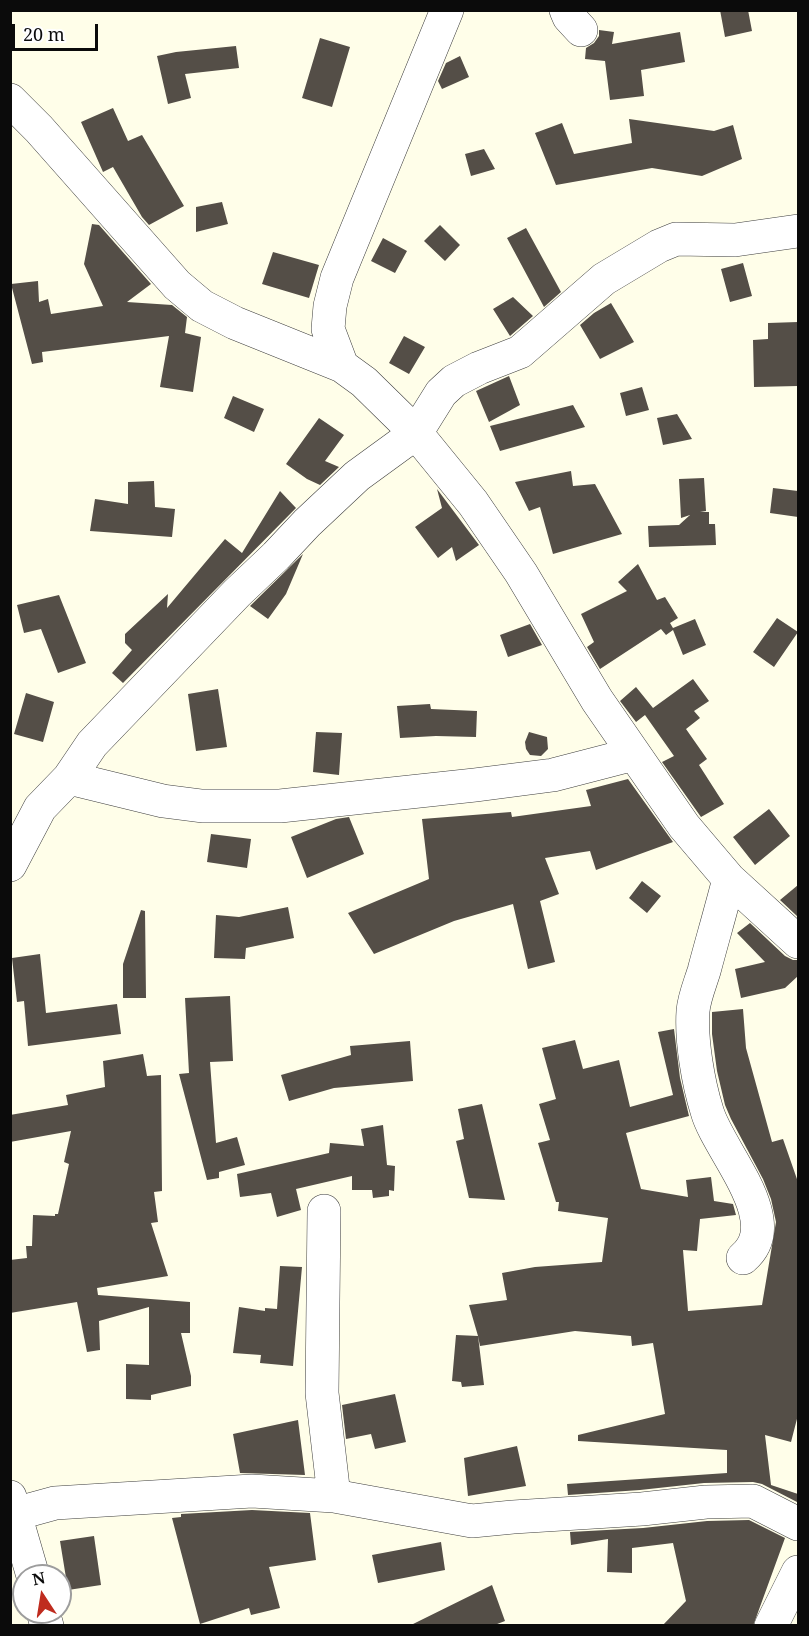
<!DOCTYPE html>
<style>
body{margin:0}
#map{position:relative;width:809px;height:1636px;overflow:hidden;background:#fffee9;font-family:"Noto Serif",serif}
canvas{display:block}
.frame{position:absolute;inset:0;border:12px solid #0b0b0b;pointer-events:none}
.north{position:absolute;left:12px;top:1564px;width:60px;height:60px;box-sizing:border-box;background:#fff;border:2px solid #9d9d9d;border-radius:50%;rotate:348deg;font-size:16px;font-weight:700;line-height:24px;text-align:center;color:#0b0b0b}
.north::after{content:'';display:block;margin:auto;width:21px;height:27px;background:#bf2c1f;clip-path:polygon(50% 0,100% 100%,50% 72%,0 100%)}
.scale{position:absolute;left:12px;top:24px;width:86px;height:27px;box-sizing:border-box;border:3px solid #0b0b0b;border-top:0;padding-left:8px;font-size:18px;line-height:21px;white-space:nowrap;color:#0b0b0b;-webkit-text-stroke:4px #fff;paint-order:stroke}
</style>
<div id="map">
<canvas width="809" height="1636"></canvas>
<div class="frame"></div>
<div class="north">N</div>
<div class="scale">20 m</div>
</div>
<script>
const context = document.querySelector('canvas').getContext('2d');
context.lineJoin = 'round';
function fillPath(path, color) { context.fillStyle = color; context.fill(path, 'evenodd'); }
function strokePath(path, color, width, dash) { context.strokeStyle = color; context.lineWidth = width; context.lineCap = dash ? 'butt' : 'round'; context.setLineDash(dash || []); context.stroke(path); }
fillPath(new Path2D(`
 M 720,10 L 748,10 L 752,31 L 725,37 Z
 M 599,30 L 614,32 L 612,44 L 680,32 L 685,62 L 641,70 L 644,96 L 610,100 L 605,61 L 585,59 L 586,48 L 594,43 L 599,36 Z
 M 320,38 L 350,47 L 332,107 L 302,98 Z
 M 236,46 L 239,68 L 185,74 L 191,98 L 168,104 L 157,56 L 176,52 Z
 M 460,56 L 469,77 L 442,89 L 438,81 L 446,63 Z
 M 113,108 L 128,141 L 142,135 L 184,206 L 149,225 L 142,217 L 113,167 L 103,172 L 81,122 Z
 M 629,119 L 714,131 L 733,125 L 742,159 L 702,176 L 652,168 L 556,185 L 535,133 L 562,123 L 574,154 L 632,143 Z
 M 484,149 L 495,169 L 471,176 L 465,154 Z
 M 222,202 L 228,224 L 196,232 L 196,207 Z
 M 92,224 L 99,225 L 151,284 L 127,302 L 172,305 L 187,317 L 185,333 L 201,337 L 193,392 L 160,387 L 169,336 L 42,352 L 43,362 L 32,364 L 11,284 L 38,281 L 39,302 L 48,299 L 51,314 L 103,306 L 84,264 Z
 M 440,225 L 460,245 L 445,261 L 424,241 Z
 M 526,228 L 561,292 L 544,307 L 507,238 Z
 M 383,238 L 407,251 L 395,273 L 371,261 Z
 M 273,252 L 319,265 L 309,298 L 262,284 Z
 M 743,263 L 752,296 L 730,302 L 721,269 Z
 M 513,297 L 533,316 L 510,336 L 493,309 Z
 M 611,303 L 634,342 L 600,359 L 580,325 L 594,313 Z
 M 798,322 L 798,386 L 754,387 L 753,340 L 768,339 L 768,323 Z
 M 404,336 L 425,347 L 409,374 L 389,363 Z
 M 509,376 L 520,405 L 489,422 L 476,391 Z
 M 642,387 L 649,410 L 626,416 L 620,393 Z
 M 233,396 L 264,409 L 254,432 L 224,418 Z
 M 573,405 L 585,427 L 500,451 L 490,426 Z
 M 677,414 L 692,439 L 663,445 L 657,418 Z
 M 319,418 L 344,435 L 325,461 L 339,467 L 320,485 L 307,479 L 286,464 Z
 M 571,471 L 573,486 L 595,484 L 622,534 L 553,554 L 540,507 L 529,511 L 515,482 Z
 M 704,478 L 706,511 L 700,512 L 709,512 L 709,524 L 715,524 L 716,545 L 649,547 L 648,526 L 679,525 L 690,515 L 681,518 L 679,479 Z
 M 154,481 L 155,507 L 175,509 L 172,537 L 90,531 L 95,499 L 128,504 L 128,482 Z
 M 773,488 L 798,491 L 798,517 L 770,513 Z
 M 437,489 L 479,545 L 456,561 L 452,547 L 438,558 L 415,527 L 442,508 Z
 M 280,491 L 296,508 L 123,683 L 112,673 L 132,650 L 125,643 L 125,634 L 168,594 L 167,608 L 225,539 L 242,553 Z
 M 303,554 L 286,594 L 268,619 L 250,606 Z
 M 638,564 L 657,600 L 665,597 L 678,618 L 670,623 L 673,628 L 695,619 L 706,645 L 683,655 L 673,630 L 666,635 L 661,629 L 600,669 L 587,647 L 594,642 L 581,614 L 627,591 L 618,582 Z
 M 59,595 L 86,663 L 58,673 L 41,629 L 24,633 L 17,605 Z
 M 777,618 L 798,632 L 774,667 L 753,652 Z
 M 530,624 L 542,645 L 508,657 L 500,635 Z
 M 693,679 L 709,701 L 694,711 L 700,718 L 686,729 L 707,759 L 699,765 L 724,804 L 701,817 L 662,762 L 674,756 L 645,715 L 636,722 L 620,701 L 636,687 L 653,708 Z
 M 218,689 L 227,747 L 196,751 L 188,694 Z
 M 26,693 L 54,702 L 43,742 L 14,734 Z
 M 430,704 L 431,709 L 477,711 L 476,737 L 436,736 L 400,738 L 397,706 Z
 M 316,732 L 342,733 L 339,775 L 313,772 Z
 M 529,732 L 547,737 L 548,749 L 541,756 L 530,755 L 526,749 L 525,742 Z
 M 628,779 L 673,842 L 596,870 L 590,851 L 545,858 L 559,894 L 540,901 L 555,962 L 528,969 L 513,904 L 454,921 L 374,954 L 348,913 L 429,879 L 422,819 L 511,812 L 512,817 L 591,806 L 586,790 Z
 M 769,809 L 790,836 L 755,865 L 733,837 Z
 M 349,817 L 364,854 L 307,878 L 291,837 L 336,819 Z
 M 211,834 L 251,839 L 247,868 L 207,862 Z
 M 642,881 L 661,896 L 647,913 L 629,898 Z
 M 798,885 L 798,917 L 780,900 Z
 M 288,907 L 294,938 L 246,948 L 245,959 L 214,958 L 216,915 L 239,917 Z
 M 141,910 L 145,911 L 146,998 L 123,998 L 123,964 Z
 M 750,923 L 785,956 L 793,960 L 798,960 L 798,976 L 785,988 L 741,998 L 735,969 L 765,962 L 737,933 Z
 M 40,954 L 46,1013 L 117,1004 L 121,1034 L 28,1046 L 24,1001 L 17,1002 L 12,958 Z
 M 230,996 L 233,1061 L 210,1062 L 216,1143 L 237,1137 L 245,1165 L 219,1172 L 219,1178 L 207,1180 L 179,1074 L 189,1073 L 185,998 Z
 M 743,1009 L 746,1048 L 772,1142 L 783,1139 L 798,1182 L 798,1415 L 791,1442 L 765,1435 L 771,1485 L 798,1494 L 797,1502 L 762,1484 L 753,1482 L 704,1483 L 640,1490 L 568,1495 L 567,1484 L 727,1473 L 727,1450 L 578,1441 L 578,1435 L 665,1414 L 653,1343 L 632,1346 L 631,1336 L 575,1331 L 480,1346 L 478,1336 L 484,1385 L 462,1387 L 461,1382 L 452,1381 L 456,1335 L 478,1336 L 469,1305 L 507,1300 L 502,1273 L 535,1267 L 602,1262 L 608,1218 L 558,1211 L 559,1202 L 556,1202 L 538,1143 L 550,1140 L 539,1104 L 556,1099 L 542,1048 L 575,1040 L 583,1069 L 619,1060 L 630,1107 L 673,1095 L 658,1032 L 674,1029 L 680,1078 L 689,1116 L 626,1133 L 641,1189 L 688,1197 L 686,1180 L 711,1177 L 714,1201 L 733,1204 L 736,1215 L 700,1219 L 697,1251 L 683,1250 L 688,1311 L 762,1305 L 776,1222 L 771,1199 L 763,1179 L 731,1119 L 725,1105 L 717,1071 L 712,1034 L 712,1012 Z
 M 410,1041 L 413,1081 L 334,1088 L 289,1101 L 281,1075 L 351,1055 L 350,1046 Z
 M 143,1054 L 147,1076 L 161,1075 L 162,1191 L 154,1192 L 158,1222 L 151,1223 L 168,1276 L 97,1288 L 98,1295 L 190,1302 L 190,1333 L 181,1333 L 191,1376 L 191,1386 L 151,1395 L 151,1400 L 126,1399 L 126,1364 L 149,1365 L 149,1307 L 99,1321 L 100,1350 L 87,1352 L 77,1302 L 10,1313 L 10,1260 L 27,1258 L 26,1246 L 32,1246 L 33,1215 L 55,1216 L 55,1214 L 58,1214 L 69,1164 L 64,1162 L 71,1131 L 10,1142 L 10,1115 L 68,1105 L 66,1095 L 105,1087 L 103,1061 Z
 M 482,1104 L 505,1200 L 469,1198 L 456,1141 L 464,1139 L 458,1109 Z
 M 383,1125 L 387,1165 L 395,1166 L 394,1191 L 389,1190 L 389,1196 L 373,1198 L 372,1190 L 352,1190 L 352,1176 L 296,1189 L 301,1210 L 277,1217 L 271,1193 L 240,1197 L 237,1174 L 329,1153 L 330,1143 L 364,1146 L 361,1129 Z
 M 280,1266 L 302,1267 L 293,1366 L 260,1363 L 261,1355 L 233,1353 L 239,1307 L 265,1311 L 265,1308 L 277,1309 Z
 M 395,1394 L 406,1442 L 375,1449 L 371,1434 L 346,1439 L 342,1405 Z
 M 298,1420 L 305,1475 L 240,1473 L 233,1434 Z
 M 517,1446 L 526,1486 L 468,1496 L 464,1458 Z
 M 252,1510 L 310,1513 L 316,1560 L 269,1567 L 280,1608 L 251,1615 L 249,1608 L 200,1624 L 172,1518 L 181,1517 L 181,1514 Z
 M 749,1520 L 785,1538 L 753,1626 L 662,1626 L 686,1601 L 673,1543 L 632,1548 L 632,1573 L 607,1572 L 608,1539 L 571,1545 L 570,1532 L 643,1528 L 707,1521 Z
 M 94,1536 L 101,1585 L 68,1590 L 60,1541 Z
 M 441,1542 L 445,1570 L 378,1583 L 372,1555 Z
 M 492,1585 L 505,1621 L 492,1626 L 409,1626 Z`), '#544e47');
const minor = new Path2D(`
 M 566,10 L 569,17 L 581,30
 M 10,100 L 39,129 L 177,285 L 202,306 L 235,323 L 342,366 L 364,382 L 416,433 L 473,503 L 521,573 L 597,700 L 684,826 L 729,879 L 798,942
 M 342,366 L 328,329 L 330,306 L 337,278 L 447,10
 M 69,778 L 163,801 L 202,806 L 280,806 L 475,785 L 553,775 L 634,754
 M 10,865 L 40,808 L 69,778 L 92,744 L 237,593 L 276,556 L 307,523 L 357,476 L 416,433 L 441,393 L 454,381 L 479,368 L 520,352 L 604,279 L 659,246 L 676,239 L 735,240 L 798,231
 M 729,879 C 721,910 712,941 704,971 C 700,984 694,998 693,1011 C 691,1041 698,1082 707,1111 C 718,1151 787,1221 743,1258
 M 324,1211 L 322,1393 L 334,1496
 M 10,1497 L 33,1576
 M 15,1514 L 55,1503 L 252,1491 L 334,1496 L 472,1521 L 513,1517 L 642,1509 L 706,1502 L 753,1501 L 798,1524
 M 43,1612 L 47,1626
 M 771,1626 L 798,1572`);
strokePath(minor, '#3e3e3e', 34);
strokePath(minor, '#fff', 33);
</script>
